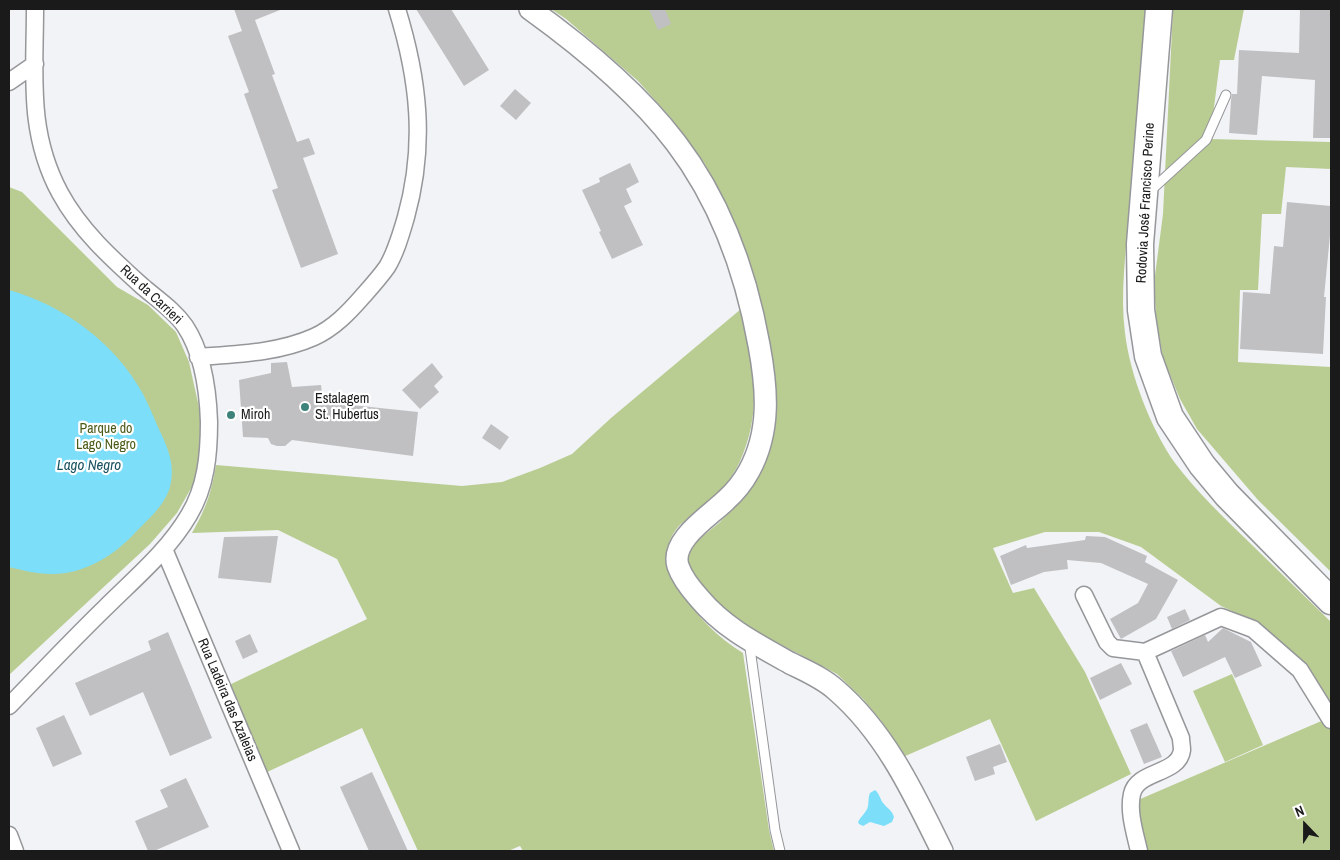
<!DOCTYPE html>
<meta charset="utf-8">
<style>
body{margin:0}
#map{position:relative;width:1340px;height:860px;overflow:hidden;background:#f2f3f6;font-family:"Archivo Narrow",sans-serif}
canvas{display:block}
.frame{position:absolute;inset:0;border:10px solid #1a1a1b;pointer-events:none}
.north{position:absolute;left:1280px;top:800px;width:50px;height:50px;-webkit-text-stroke:4px #fff;paint-order:stroke;rotate:338deg;font-size:14px;font-weight:700;line-height:20px;text-align:center;color:#1a1a1b}
.north::after{content:'';display:block;margin:auto;width:18px;height:22px;background:#1a1a1b;clip-path:polygon(50% 0,100% 100%,50% 72%,0 100%)}
</style>
<div id="map">
<canvas width="1340" height="860"></canvas>
<div class="frame"></div>
<div class="north">N</div>
</div>
<script>
const context = document.querySelector('canvas').getContext('2d');
context.lineJoin = 'round';
function fillPath(path, color) { context.fillStyle = color; context.fill(path, 'evenodd'); }
function strokePath(path, color, width, dash) { context.strokeStyle = color; context.lineWidth = width; context.lineCap = dash ? 'butt' : 'round'; context.setLineDash(dash || []); context.stroke(path); }
function drawText(font, color, halo, rows, align = 'center') {
  context.font = font + ' "Archivo Narrow",sans-serif'; context.lineWidth = 4.5; context.setLineDash([]); context.textBaseline = 'middle'; context.strokeStyle = halo; context.fillStyle = color; for (const [text, x, y, turn = 0] of rows) {
    context.save(); context.translate(x, y); context.rotate((+turn || 0) * Math.PI / 180); context.textAlign = isNaN(turn) ? turn : align; if (halo) context.strokeText(text, 0, 0); context.fillText(text, 0, 0); context.restore();
  }
}
fillPath(new Path2D(`
 M 551,9 L 1148,9 C 1145,77 1136,145 1129,212 C 1126,252 1120,294 1125,333 C 1130,375 1151,429 1175,463 C 1197,492 1224,518 1250,543 C 1277,569 1304,596 1331,622 L 1331,709 L 1256,622 L 1221,606 L 1141,547 L 1099,532 L 1045,532 L 993,548 L 1013,593 L 1034,588 L 1085,672 L 1131,774 L 1036,821 L 990,719 L 903,757 L 882,722 L 863,699 L 837,674 L 753,630 L 724,611 L 690,572 L 687,559 L 691,546 L 720,522 L 748,492 L 765,463 L 775,430 L 775,394 L 736,230 L 705,164 L 671,118 L 638,81 L 566,19 Z
 M 1173,9 L 1244,9 L 1234,60 L 1220,60 L 1210,139 L 1331,142 L 1331,169 L 1286,167 L 1281,214 L 1262,214 L 1258,290 L 1240,290 L 1238,362 L 1331,367 L 1331,572 L 1258,500 L 1197,429 L 1180,399 L 1163,358 L 1156,317 L 1154,283 L 1163,214 Z
 M 9,187 L 22,192 L 117,287 L 148,305 L 176,332 L 189,362 L 204,430 L 198,476 L 177,513 L 150,544 L 9,675 Z
 M 741,309 C 752,358 763,405 743,454 C 735,475 722,491 706,506 C 698,513 689,518 681,524 C 667,537 663,559 670,577 C 672,582 677,587 681,592 C 697,616 718,638 743,653 L 769,830 L 774,851 L 523,851 L 520,846 L 508,851 L 418,851 L 362,728 L 265,773 L 227,686 L 367,619 L 337,559 L 278,530 L 192,533 C 206,508 211,494 216,465 L 462,486 L 502,482 L 540,468 L 572,454 L 611,418 Z
 M 1232,674 L 1263,745 L 1225,762 L 1193,691 Z
 M 1326,719 L 1331,728 L 1331,851 L 1144,851 L 1135,807 L 1138,800 Z`), '#b9cd92');
fillPath(new Path2D(`
 M 9,290 C 65,306 115,343 143,394 C 148,404 153,415 157,425 C 167,446 176,464 170,487 C 164,507 147,520 133,535 C 112,557 82,575 50,574 C 36,574 22,570 9,567 Z
 M 875,790 C 880,794 880,800 884,804 C 888,809 892,810 894,817 L 892,822 L 884,826 L 870,822 L 863,826 L 859,824 L 858,822 C 861,816 867,812 868,806 C 869,801 868,798 870,793 Z`), '#7cdef9');
fillPath(new Path2D(`
 M 234,9 L 280,9 L 280,10 L 255,20 L 275,74 L 272,75 L 297,142 L 309,138 L 315,154 L 303,158 L 338,254 L 301,268 L 272,190 L 278,188 L 244,94 L 249,92 L 228,36 L 242,31 Z
 M 416,9 L 451,9 L 489,70 L 464,86 Z
 M 649,9 L 665,9 L 671,24 L 658,30 Z
 M 1300,9 L 1331,9 L 1330,115 L 1331,115 L 1331,138 L 1313,138 L 1315,80 L 1262,76 L 1257,135 L 1229,133 L 1231,100 L 1232,94 L 1237,94 L 1239,50 L 1299,53 Z
 M 515,89 L 531,103 L 516,120 L 500,106 Z
 M 630,163 L 639,182 L 626,189 L 632,202 L 624,206 L 643,245 L 612,259 L 599,232 L 601,231 L 582,190 L 600,182 L 599,178 Z
 M 1287,202 L 1331,206 L 1331,225 L 1324,297 L 1326,297 L 1323,354 L 1240,349 L 1243,292 L 1270,294 L 1274,246 L 1283,247 Z
 M 287,362 L 292,387 L 321,385 L 323,402 L 418,412 L 413,456 L 292,440 L 285,446 L 277,446 L 271,444 L 268,438 L 243,437 L 239,380 L 271,373 L 271,363 Z
 M 432,363 L 443,377 L 434,386 L 439,392 L 420,409 L 402,390 Z
 M 491,424 L 509,437 L 500,450 L 482,438 Z
 M 278,536 L 271,583 L 218,578 L 224,537 Z
 M 1086,536 L 1105,537 L 1147,556 L 1145,562 L 1178,580 L 1156,619 L 1121,639 L 1110,619 L 1138,603 L 1148,584 L 1101,563 L 1067,560 L 1068,569 L 1044,572 L 1011,585 L 1000,556 L 1026,545 L 1027,548 L 1085,540 Z
 M 1185,609 L 1190,620 L 1172,629 L 1167,617 Z
 M 1223,628 L 1251,642 L 1262,666 L 1235,678 L 1225,657 L 1183,677 L 1171,651 L 1205,635 L 1208,642 Z
 M 168,632 L 212,738 L 170,756 L 143,692 L 90,716 L 75,683 L 151,650 L 148,641 Z
 M 250,634 L 258,652 L 243,659 L 235,641 Z
 M 1121,663 L 1132,684 L 1100,700 L 1090,678 Z
 M 64,715 L 82,754 L 53,767 L 36,728 Z
 M 1147,723 L 1162,757 L 1144,764 L 1130,730 Z
 M 1000,744 L 1007,762 L 993,767 L 995,774 L 975,781 L 966,757 Z
 M 372,772 L 408,851 L 369,851 L 340,787 Z
 M 186,778 L 209,827 L 154,851 L 148,851 L 135,821 L 168,807 L 160,790 Z`), '#c0c0c3');
const service = new Path2D(`
 M 1149,192 L 1206,140 L 1226,95
 M 749,641 L 775,830 L 780,851`);
const minor = new Path2D(`
 M 9,82 L 35,64
 M 198,357 C 237,354 278,353 314,337 C 334,328 349,312 363,296 C 371,287 380,277 387,267 C 396,252 401,234 406,217 C 426,145 419,80 397,9
 M 164,549 L 291,851
 M 1084,595 L 1107,642 L 1113,648 L 1145,652 L 1221,617 L 1253,629 L 1300,670 L 1331,720
 M 9,706 C 41,673 72,640 105,608 C 134,579 168,551 189,515 C 206,487 209,455 209,422 C 208,391 203,353 185,326 C 174,310 157,299 142,286 C 111,258 80,230 60,193 C 27,132 35,74 35,9
 M 9,835 L 15,851
 M 1139,851 C 1135,833 1128,812 1132,794 C 1137,770 1179,775 1182,750 C 1182,746 1181,742 1181,738 L 1145,652`);
const tertiary = new Path2D(`
 M 530,9 C 580,45 638,93 676,143 C 721,202 746,273 759,345 C 767,388 771,431 749,471 C 743,482 735,492 726,500 C 710,516 670,540 678,566 C 682,578 691,589 699,598 C 724,628 756,644 790,663 C 806,671 823,678 836,690 C 886,733 914,794 942,851`);
const primary = new Path2D(`
 M 1159,9 L 1140,244 L 1141,310 L 1148,356 L 1170,417 L 1202,465 L 1227,495 L 1331,601`);
strokePath(service, '#96979a', 11);
strokePath(minor, '#96979a', 19);
strokePath(tertiary, '#96979a', 24);
strokePath(primary, '#96979a', 29);
strokePath(service, '#fff', 9);
strokePath(minor, '#fff', 16);
strokePath(tertiary, '#fff', 21);
strokePath(primary, '#fff', 26);
for (const [x, y, r, color] of [
 [305,407,5,"#3d837b"],
 [231,415,5,"#3d837b"]
]) { const dot = new Path2D(); dot.arc(x, y, r, 0, 2 * Math.PI); context.fillStyle = color; context.fill(dot); strokePath(dot, '#fff', 2); }
drawText('14px', '#1a1a1b', '#fff', [
 ["Rodovia José Francisco Perine",1146,203,-87],
 ["Rua da Carrieri",151,295,43],
 ["Rua Ladeira das Azaleias",227,700,67]
]);
drawText('14px', '#1a1a1b', '#fff', [
 ["Estalagem",315,399],
 ["St. Hubertus",315,415],
 ["Miroh",241,415]
], 'left');
drawText('14px', '#4a5b19', '#fff', [
 ["Parque do",106,429],
 ["Lago Negro",106,445]
]);
drawText('italic 15px', '#195260', '#fff', [
 ["Lago Negro",89,466]
]);
</script>
